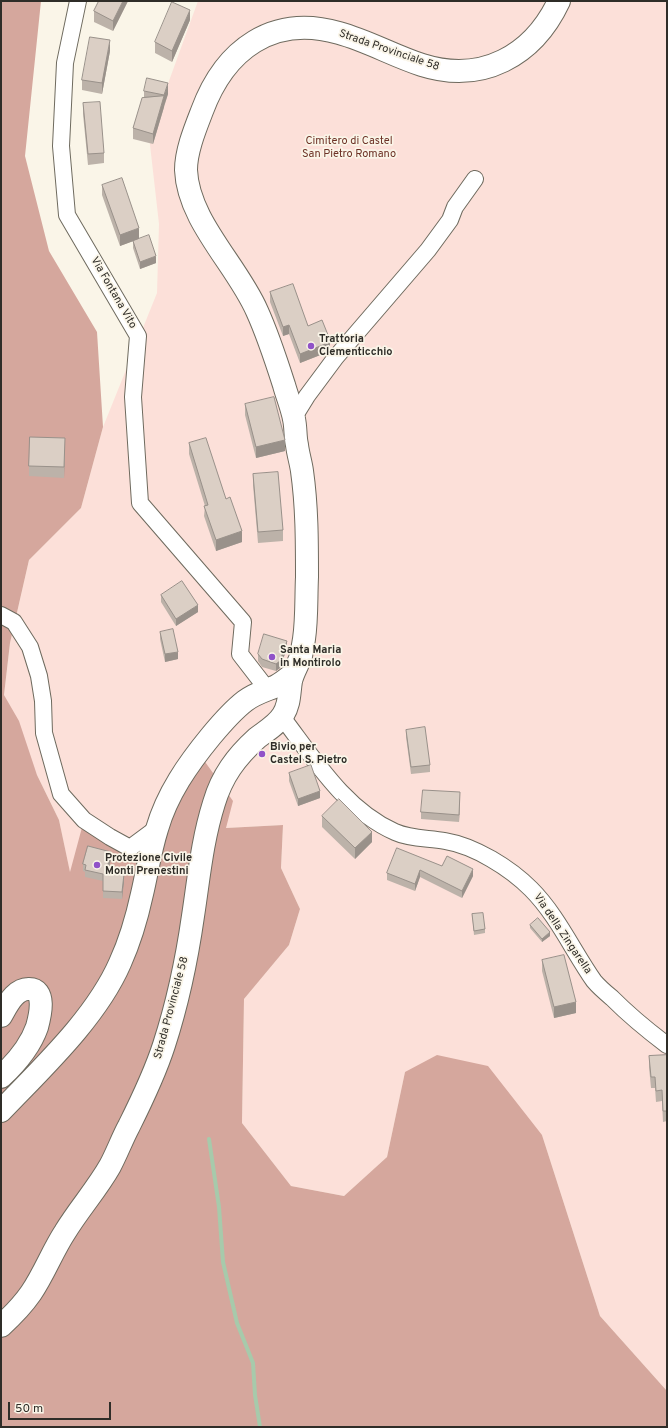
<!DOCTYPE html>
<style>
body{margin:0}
#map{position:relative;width:668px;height:1428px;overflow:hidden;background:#faf5e8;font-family:Overpass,sans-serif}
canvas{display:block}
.frame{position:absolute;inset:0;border:2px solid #2f2d28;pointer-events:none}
.scale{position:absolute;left:8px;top:1402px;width:103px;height:18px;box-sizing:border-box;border:2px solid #2f2d28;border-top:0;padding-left:5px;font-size:12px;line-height:14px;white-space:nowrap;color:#2f2d28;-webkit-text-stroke:3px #faf5e8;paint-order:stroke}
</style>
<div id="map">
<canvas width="668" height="1428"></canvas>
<div class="frame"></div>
<div class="scale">50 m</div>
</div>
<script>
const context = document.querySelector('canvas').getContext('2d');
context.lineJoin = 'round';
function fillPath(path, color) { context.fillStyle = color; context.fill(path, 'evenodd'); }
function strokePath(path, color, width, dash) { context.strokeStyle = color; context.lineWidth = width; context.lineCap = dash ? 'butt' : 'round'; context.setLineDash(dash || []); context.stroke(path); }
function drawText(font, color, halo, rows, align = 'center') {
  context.font = font + ' Overpass,sans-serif'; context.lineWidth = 3.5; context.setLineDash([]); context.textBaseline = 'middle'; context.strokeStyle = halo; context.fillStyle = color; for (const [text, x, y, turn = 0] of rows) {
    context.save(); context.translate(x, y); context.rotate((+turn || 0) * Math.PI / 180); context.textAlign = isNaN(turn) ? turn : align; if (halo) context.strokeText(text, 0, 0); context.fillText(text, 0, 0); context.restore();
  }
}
fillPath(new Path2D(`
 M 198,1 L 667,1 L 667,1391 L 600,1316 L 542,1135 L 405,1072 L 387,1157 L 344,1196 L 291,1186 L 242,1123 L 244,999 L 289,945 L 300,909 L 281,868 L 283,825 L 226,828 L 157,828 L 70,873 L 59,820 L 37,775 L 4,695 L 10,643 L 29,560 L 81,508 L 103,427 L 157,293 L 159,224 L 149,136 Z`), '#fce0d9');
fillPath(new Path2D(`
 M 1,1 L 41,1 L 25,156 L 49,251 L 97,332 L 103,427 L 81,508 L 29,560 L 10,643 L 4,695 L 19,721 L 37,775 L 59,820 L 70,872 L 84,820 L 130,848 L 143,838 L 198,752 L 233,801 L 226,828 L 283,825 L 281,868 L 300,909 L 289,945 L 244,999 L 242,1123 L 291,1186 L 344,1196 L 387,1157 L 405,1072 L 437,1055 L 488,1066 L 542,1135 L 600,1316 L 667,1391 L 667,1427 L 1,1427 Z`), '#d5a79d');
strokePath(new Path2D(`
 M 209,1139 L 219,1207 L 223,1262 L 237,1323 L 253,1363 L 255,1395 L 260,1427`), '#a7caab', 4);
const street = new Path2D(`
 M 78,1 L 65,63 L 61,146 L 67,215 L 138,336 L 133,397 L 140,503 L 243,622 L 240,654 L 267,689
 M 294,417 L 307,396 L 336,357 L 428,250 L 450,220 L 455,207 L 475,179
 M 1,615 L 14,622 L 30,647 L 39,676 L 43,701 L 44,733 L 61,794 L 84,820 L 110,837 L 130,848 L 157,828
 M 282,717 C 314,759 345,810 395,832 C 410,839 429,838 445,841 C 475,846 510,868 531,889 C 557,915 573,951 594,981 C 599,987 606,993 612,998 C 629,1015 647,1030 667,1045`);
const secondary = new Path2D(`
 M 1,1016 C 5,1009 9,1001 14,996 C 18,992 22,989 28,989 C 47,988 40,1016 37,1027 C 30,1047 16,1063 1,1077
 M 1,1111 C 42,1068 96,1018 120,963 C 130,941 137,917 142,894 C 147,873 150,851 157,829 C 167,794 188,764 211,736 C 221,724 232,711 245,701 C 254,694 264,691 274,687 C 281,684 286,679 292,675
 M 1,1326 C 12,1316 22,1306 31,1293 C 44,1274 52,1252 65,1232 C 79,1209 97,1189 110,1166 C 117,1153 122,1139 129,1126 C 142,1100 155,1073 164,1045 C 177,1005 187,958 193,916 C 199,877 202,841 214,803 C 222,776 236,757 257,738 C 266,731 277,725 283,715 C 290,704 289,693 291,681 C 293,672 298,665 301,656 C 302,651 303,645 304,639 C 307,619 306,598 307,577 C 307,542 307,506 302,471 C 301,463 298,454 297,445 C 295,437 296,428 294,419 C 292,408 287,396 284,385 C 276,360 268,335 257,311 C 237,265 188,221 186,170 C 186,151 195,129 202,111 C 225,49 273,14 339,33 C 368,41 394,56 422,65 C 482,84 533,56 559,1`);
strokePath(street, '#6e6a5e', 18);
strokePath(secondary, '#6e6a5e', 24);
strokePath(street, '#fff', 16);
strokePath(secondary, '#fff', 22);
fillPath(new Path2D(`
 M 99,1 L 128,1 L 113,31 L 94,22 L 94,11 Z
 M 190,20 L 172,62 L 155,53 L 155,42 Z
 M 110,51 L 102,94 L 82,90 L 82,80 Z
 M 144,91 L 168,94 L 153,144 L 133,139 L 133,128 L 144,98 Z
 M 83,103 L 104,153 L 104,163 L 88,165 L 83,114 Z
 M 102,185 L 139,239 L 156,263 L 140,269 L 133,248 L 133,241 L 120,246 L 102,195 Z
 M 270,292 L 308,326 L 330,349 L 328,352 L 300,363 L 289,334 L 283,336 L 270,302 Z
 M 245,404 L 285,451 L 256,458 L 245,415 Z
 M 189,443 L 226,499 L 242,542 L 216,551 L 204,516 L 205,506 L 189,454 Z
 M 65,449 L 64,478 L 29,476 L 29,466 Z
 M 253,474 L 283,530 L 283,541 L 258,543 L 253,485 Z
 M 161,595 L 198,612 L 176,626 L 161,602 Z
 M 160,632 L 178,659 L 165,662 L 160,639 Z
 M 287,648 L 280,668 L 276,671 L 262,667 L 258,661 L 258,654 Z
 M 406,730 L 430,765 L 430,772 L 411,774 L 406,737 Z
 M 289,773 L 320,798 L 298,806 L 289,781 Z
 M 460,800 L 459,822 L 421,819 L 421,812 Z
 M 322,816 L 372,842 L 355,859 L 322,827 Z
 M 111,859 L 108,872 L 124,881 L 122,899 L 103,898 L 103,881 L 85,877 L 85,872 L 83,871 L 83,864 Z
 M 442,866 L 473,876 L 462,898 L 420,877 L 415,891 L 387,880 L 387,873 Z
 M 472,914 L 485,929 L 485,933 L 474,935 Z
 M 530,925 L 550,936 L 542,942 L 530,928 Z
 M 542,960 L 576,1013 L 554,1018 L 542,971 Z
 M 667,1055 L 667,1121 L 663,1122 L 662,1101 L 656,1102 L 655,1088 L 651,1088 L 649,1067 L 649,1056 Z`), '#bcb2a9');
fillPath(new Path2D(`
 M 123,1 L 128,1 L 113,31 L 113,21 Z
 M 190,10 L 190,20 L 172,62 L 172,51 Z
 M 110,40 L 110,51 L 102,94 L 102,83 Z
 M 168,83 L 168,94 L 164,106 L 164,95 Z
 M 164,96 L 164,107 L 153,144 L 153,134 Z
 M 139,228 L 139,239 L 120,246 L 120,235 Z
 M 156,256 L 156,263 L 140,269 L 140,262 Z
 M 289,325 L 289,334 L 283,336 L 283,327 Z
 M 330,340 L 330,349 L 328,352 L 300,363 L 300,354 Z
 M 65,438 L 65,449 L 64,478 L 64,467 Z
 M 285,440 L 285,451 L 256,458 L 256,447 Z
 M 242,531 L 242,542 L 216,551 L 216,540 Z
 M 198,605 L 198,612 L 176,626 L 176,619 Z
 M 287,641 L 287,648 L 280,668 L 276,671 L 276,664 Z
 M 178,652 L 178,659 L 165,662 L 165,654 Z
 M 320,791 L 320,798 L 298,806 L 298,799 Z
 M 460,792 L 460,800 L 459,822 L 459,815 Z
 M 372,832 L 372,842 L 355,859 L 355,848 Z
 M 111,852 L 111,859 L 106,879 L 106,872 Z
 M 473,869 L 473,876 L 462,898 L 462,891 Z
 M 420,870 L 420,877 L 415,891 L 415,884 Z
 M 124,874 L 124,881 L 122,899 L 122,892 Z
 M 550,932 L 550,936 L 542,942 L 542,939 Z
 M 576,1002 L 576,1013 L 554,1018 L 554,1007 Z`), '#99918a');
const building = new Path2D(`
 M 99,1 L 123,1 L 113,21 L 94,11 Z
 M 172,2 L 190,10 L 172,51 L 155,42 Z
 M 90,37 L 110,40 L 102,83 L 82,80 Z
 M 147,78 L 168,83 L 164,95 L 144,91 Z
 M 164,96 L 153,134 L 133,128 L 142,98 Z
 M 100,102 L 104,153 L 88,154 L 83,103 Z
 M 122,178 L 139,228 L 120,235 L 102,185 Z
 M 149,235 L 156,256 L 140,262 L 133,241 Z
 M 293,284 L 308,326 L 322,320 L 330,340 L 328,343 L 300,354 L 289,325 L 283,327 L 270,292 Z
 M 274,397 L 285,440 L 256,447 L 245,404 Z
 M 30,437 L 65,438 L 64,467 L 29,466 Z
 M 206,438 L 226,499 L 230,497 L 242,531 L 216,540 L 204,506 L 208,505 L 189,443 Z
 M 278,472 L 283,530 L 258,532 L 253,474 Z
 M 182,581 L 198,605 L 176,619 L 161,595 Z
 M 173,629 L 178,652 L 165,654 L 160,632 Z
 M 264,634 L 287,641 L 280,661 L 276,664 L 262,659 L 258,654 Z
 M 425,727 L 430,765 L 411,767 L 406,730 Z
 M 311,765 L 320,791 L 298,799 L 289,773 Z
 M 423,790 L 460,792 L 459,815 L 421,812 Z
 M 339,799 L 372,832 L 355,848 L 322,816 Z
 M 88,846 L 111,852 L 106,872 L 124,874 L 122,892 L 103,891 L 103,874 L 85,870 L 86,865 L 83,864 Z
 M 397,848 L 442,866 L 447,856 L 473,869 L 462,891 L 420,870 L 415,884 L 387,873 Z
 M 483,913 L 485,929 L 474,931 L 472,914 Z
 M 538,918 L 550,932 L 542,939 L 530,925 Z
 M 564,955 L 576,1002 L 554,1007 L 542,960 Z
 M 667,1055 L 667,1111 L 663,1111 L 662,1090 L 656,1091 L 655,1077 L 651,1077 L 649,1056 Z`);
fillPath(building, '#dbcfc5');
strokePath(building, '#99918a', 1);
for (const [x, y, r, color] of [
 [311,346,4,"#9052c8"],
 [272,657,4,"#9052c8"],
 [262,754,4,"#9052c8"],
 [97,865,4,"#9052c8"]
]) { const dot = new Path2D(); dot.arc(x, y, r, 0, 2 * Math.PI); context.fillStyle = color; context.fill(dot); strokePath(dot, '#faf5e8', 1.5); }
drawText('11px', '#2f2d28', '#faf5e8', [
 ["Strada Provinciale 58",389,51,19],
 ["Via Fontana Vito",113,293,60],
 ["Via della Zingarella",562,934,56],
 ["Strada Provinciale 58",172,1008,-75]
]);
drawText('11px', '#6d3226', '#faf5e8', [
 ["Cimitero di Castel",349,142],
 ["San Pietro Romano",349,155]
]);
drawText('bold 11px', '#2f2d28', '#faf5e8', [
 ["Trattoria",319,340],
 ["Clementicchio",319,353],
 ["Santa Maria",280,651],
 ["in Montirolo",280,664],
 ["Bivio per",270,748],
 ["Castel S. Pietro",270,761],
 ["Protezione Civile",105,859],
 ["Monti Prenestini",105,872]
], 'left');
</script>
